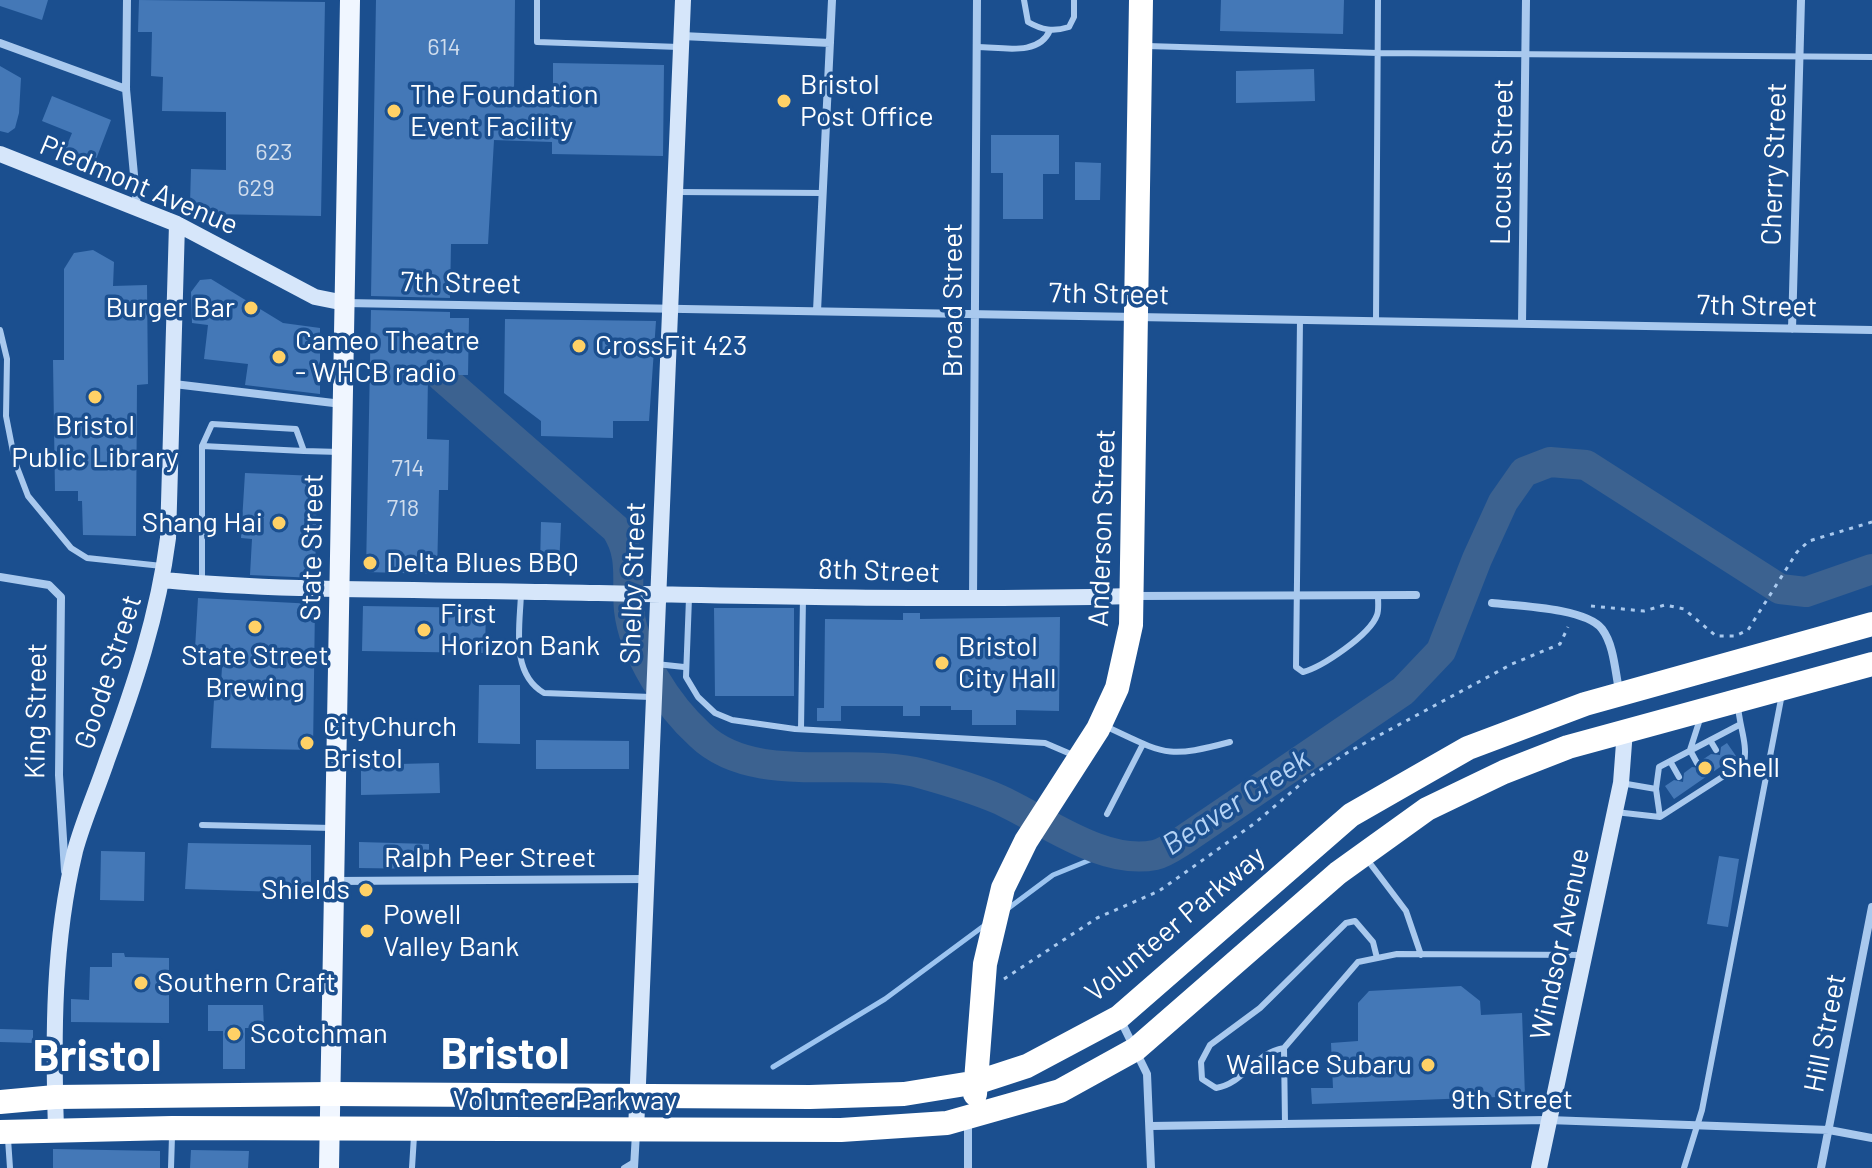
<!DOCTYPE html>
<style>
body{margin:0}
canvas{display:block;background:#1b4f8f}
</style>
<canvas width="1872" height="1168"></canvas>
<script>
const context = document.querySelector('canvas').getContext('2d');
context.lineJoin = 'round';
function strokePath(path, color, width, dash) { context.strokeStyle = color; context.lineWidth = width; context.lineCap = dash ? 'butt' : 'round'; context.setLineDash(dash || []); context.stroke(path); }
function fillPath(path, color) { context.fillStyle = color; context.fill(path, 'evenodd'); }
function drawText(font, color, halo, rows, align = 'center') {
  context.font = font + ' Barlow,sans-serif'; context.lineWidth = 7; context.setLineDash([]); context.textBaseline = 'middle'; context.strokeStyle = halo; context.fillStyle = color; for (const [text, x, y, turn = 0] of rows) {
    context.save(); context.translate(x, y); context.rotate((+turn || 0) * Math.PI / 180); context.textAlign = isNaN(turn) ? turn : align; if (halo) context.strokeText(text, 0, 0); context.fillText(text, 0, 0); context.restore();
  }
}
strokePath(new Path2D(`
 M 1006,910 L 1053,875 L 1112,851
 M 773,1067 L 885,999 L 985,925`), '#9cc4f0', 5);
strokePath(new Path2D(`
 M 442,377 L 616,529 C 634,557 626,579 629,610 C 634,654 668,706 700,735 C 755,788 857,755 923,774 C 948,781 975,789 998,799 C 1043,819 1103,866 1155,855 C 1164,853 1174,846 1182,841 L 1403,691 L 1441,651 L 1477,559 L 1503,502 L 1524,472 L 1550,462 L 1586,465 L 1780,589 L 1806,592 L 1872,569`), '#3c6290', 30);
fillPath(new Path2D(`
 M 0,0 L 48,0 L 42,20 L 0,6 Z
 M 139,0 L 325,2 L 321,216 L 210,214 L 190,204 L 191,169 L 226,170 L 226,112 L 162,111 L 163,77 L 151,76 L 152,32 L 138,32 Z
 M 376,0 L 515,0 L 514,92 L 553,93 L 553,63 L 664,65 L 663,156 L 552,154 L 552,142 L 494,140 L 488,244 L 451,244 L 450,298 L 371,296 Z
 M 1221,0 L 1344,0 L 1343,34 L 1220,31 Z
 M 0,66 L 21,78 L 19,113 L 15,128 L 8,133 L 0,131 Z
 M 1314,69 L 1315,101 L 1236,103 L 1236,71 Z
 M 52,96 L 111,120 L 95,162 L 65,150 L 72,133 L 42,121 Z
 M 991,135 L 1059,135 L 1059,174 L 1043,174 L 1043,219 L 1003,219 L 1003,173 L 991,173 Z
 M 1075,162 L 1101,163 L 1100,200 L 1075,200 Z
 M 93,250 L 114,262 L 113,286 L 147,285 L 148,384 L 137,385 L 136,536 L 83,535 L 82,501 L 78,501 L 78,491 L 55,491 L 53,360 L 64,360 L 64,269 L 74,253 Z
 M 211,279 L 283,323 L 320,328 L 320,394 L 245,385 L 248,364 L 204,359 L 208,325 L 192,323 L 191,292 L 200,280 Z
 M 371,310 L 450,312 L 450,318 L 469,318 L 468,375 L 428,375 L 427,439 L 449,440 L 448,490 L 439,490 L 437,574 L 366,572 Z
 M 505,319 L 656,321 L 649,421 L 613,421 L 613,438 L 541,436 L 541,421 L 504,393 Z
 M 245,473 L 317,476 L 315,578 L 250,575 L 252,539 L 241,538 Z
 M 541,522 L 561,523 L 559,567 L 540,567 Z
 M 198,598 L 315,604 L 313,750 L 211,748 L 214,700 L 220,700 L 223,651 L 195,649 Z
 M 363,606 L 486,608 L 485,653 L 362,651 Z
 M 714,608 L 794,608 L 794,696 L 715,696 Z
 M 903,613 L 920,613 L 920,619 L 1060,617 L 1059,711 L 1016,710 L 1016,725 L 972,725 L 972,710 L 951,710 L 951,706 L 920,706 L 920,716 L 903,716 L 903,706 L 841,706 L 841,721 L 817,721 L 817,708 L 824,708 L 825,619 L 903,620 Z
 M 479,685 L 520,685 L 520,744 L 478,743 Z
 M 536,740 L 629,741 L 629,769 L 536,769 Z
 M 1727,743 L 1736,756 L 1674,799 L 1665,786 L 1674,780 L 1683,782 L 1684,773 L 1692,767 L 1700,768 L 1702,760 L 1711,754 L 1720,755 L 1721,747 Z
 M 439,763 L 440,793 L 361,795 L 361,765 Z
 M 359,842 L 429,844 L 429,869 L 359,868 Z
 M 188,843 L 311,845 L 311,893 L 185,889 Z
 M 101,851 L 145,852 L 144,901 L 100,900 Z
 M 1719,856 L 1739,859 L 1728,927 L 1707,924 Z
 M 112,953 L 124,953 L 125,957 L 169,958 L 169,1023 L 71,1022 L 71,999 L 89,1000 L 90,967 L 112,967 Z
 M 1461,986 L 1480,1001 L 1481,1015 L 1522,1013 L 1525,1096 L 1312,1104 L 1311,1088 L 1333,1088 L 1331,1043 L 1358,1041 L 1358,1003 L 1369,991 Z
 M 208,1005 L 263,1005 L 264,1028 L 245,1028 L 245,1069 L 223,1069 L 223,1031 L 208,1031 Z
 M 0,1029 L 33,1030 L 33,1043 L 0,1042 Z
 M 53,1149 L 160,1151 L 160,1168 L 53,1168 Z
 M 191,1150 L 249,1151 L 248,1168 L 190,1168 Z`), '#4478b7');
strokePath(new Path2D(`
 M 1591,606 L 1644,611 L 1665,605 L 1684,609 L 1716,636 L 1735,636 L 1748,630 L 1797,552 L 1809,541 L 1872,522
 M 1004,979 L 1097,918 L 1159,891 L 1255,823 L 1309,777 L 1350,751 L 1512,664 L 1560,644 L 1568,627`), '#a9c9ee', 3, [4, 6]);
strokePath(new Path2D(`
 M 537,0 L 537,42 L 679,47
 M 1024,0 L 1028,22 C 1042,30 1053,32 1069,27 L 1074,17 L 1074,0
 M 1147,46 L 1378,53 L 1872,57
 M 977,47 C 1001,47 1039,57 1050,30
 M 678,192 L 822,193
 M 1300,320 L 1296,667 L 1303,672 C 1322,667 1370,635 1377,615 C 1379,610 1378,602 1378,596
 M 1376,321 L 1378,0
 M 0,330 L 7,359 L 6,416 L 15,462 L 28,496 L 71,548 L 87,558 L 162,566
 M 202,446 L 304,451 L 296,429 L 212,424 L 202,446 L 202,580
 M 304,451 L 340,452
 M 521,593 C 520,627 510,673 544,693 L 651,697
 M 689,598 L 686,677 L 698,697 L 715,713 L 732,720 L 795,729 L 1045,743 L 1073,755
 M 656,664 L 684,667
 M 1107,727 C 1165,754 1166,759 1230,742
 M 801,729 L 803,597
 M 1710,740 L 1716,750
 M 1670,761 L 1679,777
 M 1697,763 L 1690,750 L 1700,719
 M 1621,783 L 1656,789
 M 1615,812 L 1660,817 L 1744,763 C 1748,743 1739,726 1738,705
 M 1107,814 L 1143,744
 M 1660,817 L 1656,789 L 1659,767 L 1739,725
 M 202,825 L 332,828
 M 1366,858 L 1406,911 L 1421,955
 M 1284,1048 C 1254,1053 1245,1083 1216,1088 L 1202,1079 L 1201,1062 L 1210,1045 L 1260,1008 L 1346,923 L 1355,921 L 1373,942 L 1377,958
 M 1285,1124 L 1284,1048 L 1358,962 L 1397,954 L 1584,955
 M 8,1139 L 10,1168
 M 171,1168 L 172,1136
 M 412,1168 L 414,1136
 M 624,1168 L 634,1162
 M 1684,1168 L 1702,1110 L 1782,694`), '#a9c9ee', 6);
strokePath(new Path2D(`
 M 127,0 L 126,89 L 137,207
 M 682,36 L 830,43
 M 0,43 L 126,89
 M 345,303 L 1872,330
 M 817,311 L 832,0
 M 1522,324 L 1526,0
 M 1792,329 L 1801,0
 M 174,384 L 342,404
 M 0,577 L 49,585 L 61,597 L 59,775 L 65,871
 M 1134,596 L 1416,595
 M 973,599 L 977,0
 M 1492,603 C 1518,606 1586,608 1602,629 C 1614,645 1615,671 1619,690
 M 335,881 L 646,879
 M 1121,1021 L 1147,1074 L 1151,1168
 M 1151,1126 L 1548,1120 L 1829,1130 L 1872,1138
 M 634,1168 L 636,1133
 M 968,1168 L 968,1120
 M 1821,1168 L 1872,907`), '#a9c9ee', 8);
strokePath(new Path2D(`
 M 0,154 L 177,224 L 315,297 L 345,303
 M 163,580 C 290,592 417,589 545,592 C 741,596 937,601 1134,596
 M 56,1129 C 53,1036 53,942 75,851 C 83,821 97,790 107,760 C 134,687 158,616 168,538 L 177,224
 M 636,1131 L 683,0
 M 1539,1168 L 1621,783 L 1625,730`), '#d6e6fa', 16);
strokePath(new Path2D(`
 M 329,1168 L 350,0`), '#f0f6ff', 20);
strokePath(new Path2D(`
 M 975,1094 L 985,964 L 1003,888 L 1026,841 L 1098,729 L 1117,688 L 1131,625 L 1141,0
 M 0,1102 L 55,1097 L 330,1094 L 810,1097 L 904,1094 L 978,1082 L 1027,1066 L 1119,1017 L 1351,815 L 1468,748 L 1585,704 L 1872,624
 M 0,1132 L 172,1128 L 841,1130 L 947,1123 L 1060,1091 L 1136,1049 L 1338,873 L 1427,809 L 1504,772 L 1568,747 L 1872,664`), '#fff', 24);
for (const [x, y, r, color] of [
 [784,101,8,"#ffd166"],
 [394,111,8,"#ffd166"],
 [251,308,8,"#ffd166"],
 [579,346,8,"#ffd166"],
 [279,357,8,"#ffd166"],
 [95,397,8,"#ffd166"],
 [279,523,8,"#ffd166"],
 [370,563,8,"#ffd166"],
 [255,627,8,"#ffd166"],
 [424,630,8,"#ffd166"],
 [942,663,8,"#ffd166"],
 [307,743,8,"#ffd166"],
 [1705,768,8,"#ffd166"],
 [366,890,8,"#ffd166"],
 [367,931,8,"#ffd166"],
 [141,983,8,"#ffd166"],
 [234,1034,8,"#ffd166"],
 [1428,1065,8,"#ffd166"]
]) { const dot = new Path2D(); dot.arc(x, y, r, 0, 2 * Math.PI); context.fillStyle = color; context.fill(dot); strokePath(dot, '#1b4f8f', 3); }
drawText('24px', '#d0dded', null, [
 ["614",444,47],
 ["623",274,152],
 ["629",256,188],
 ["714",408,468],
 ["718",403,508]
]);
drawText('28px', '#fff', '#1b4f8f', [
 ["Bristol",800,85],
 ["Post Office",800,117],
 ["The Foundation",410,95],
 ["Event Facility",410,127],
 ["Burger Bar",235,308,"right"],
 ["Cameo Theatre",295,341],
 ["- WHCB radio",295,373],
 ["CrossFit 423",595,346],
 ["Bristol",95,426,"center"],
 ["Public Library",95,458,"center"],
 ["Shang Hai",263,523,"right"],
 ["Delta Blues BBQ",386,563],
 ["First",440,614],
 ["Horizon Bank",440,646],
 ["Bristol",958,647],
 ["City Hall",958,679],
 ["State Street",255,656,"center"],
 ["Brewing",255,688,"center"],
 ["CityChurch",323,727],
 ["Bristol",323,759],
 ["Shell",1721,768],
 ["Shields",350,890,"right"],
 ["Powell",383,915],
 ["Valley Bank",383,947],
 ["Southern Craft",157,983],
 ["Scotchman",250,1034],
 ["Wallace Subaru",1412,1065,"right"]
], 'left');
drawText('28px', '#fff', '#1b4f8f', [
 ["Locust Street",1502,162,-89],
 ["Cherry Street",1774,164,-88],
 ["Piedmont Avenue",139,185,23],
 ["7th Street",461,283,1],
 ["7th Street",1109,294,1],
 ["Broad Street",953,300,-90],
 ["7th Street",1757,306,1],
 ["Anderson Street",1102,528,-88],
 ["State Street",312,547,-89],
 ["8th Street",879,571,2],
 ["Shelby Street",633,583,-88],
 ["Goode Street",108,672,-72],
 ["King Street",36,711,-89],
 ["Ralph Peer Street",490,858],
 ["Volunteer Parkway",1175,924,-40],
 ["Windsor Avenue",1560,944,-78],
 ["Hill Street",1825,1033,-79],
 ["9th Street",1512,1100],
 ["Volunteer Parkway",565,1101]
]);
drawText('italic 30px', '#b5d3f5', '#1b4f8f', [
 ["Beaver Creek",1236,802,-33]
]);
drawText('bold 44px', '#fff', '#1b4f8f', [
 ["Bristol",505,1054],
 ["Bristol",97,1056]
]);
</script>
